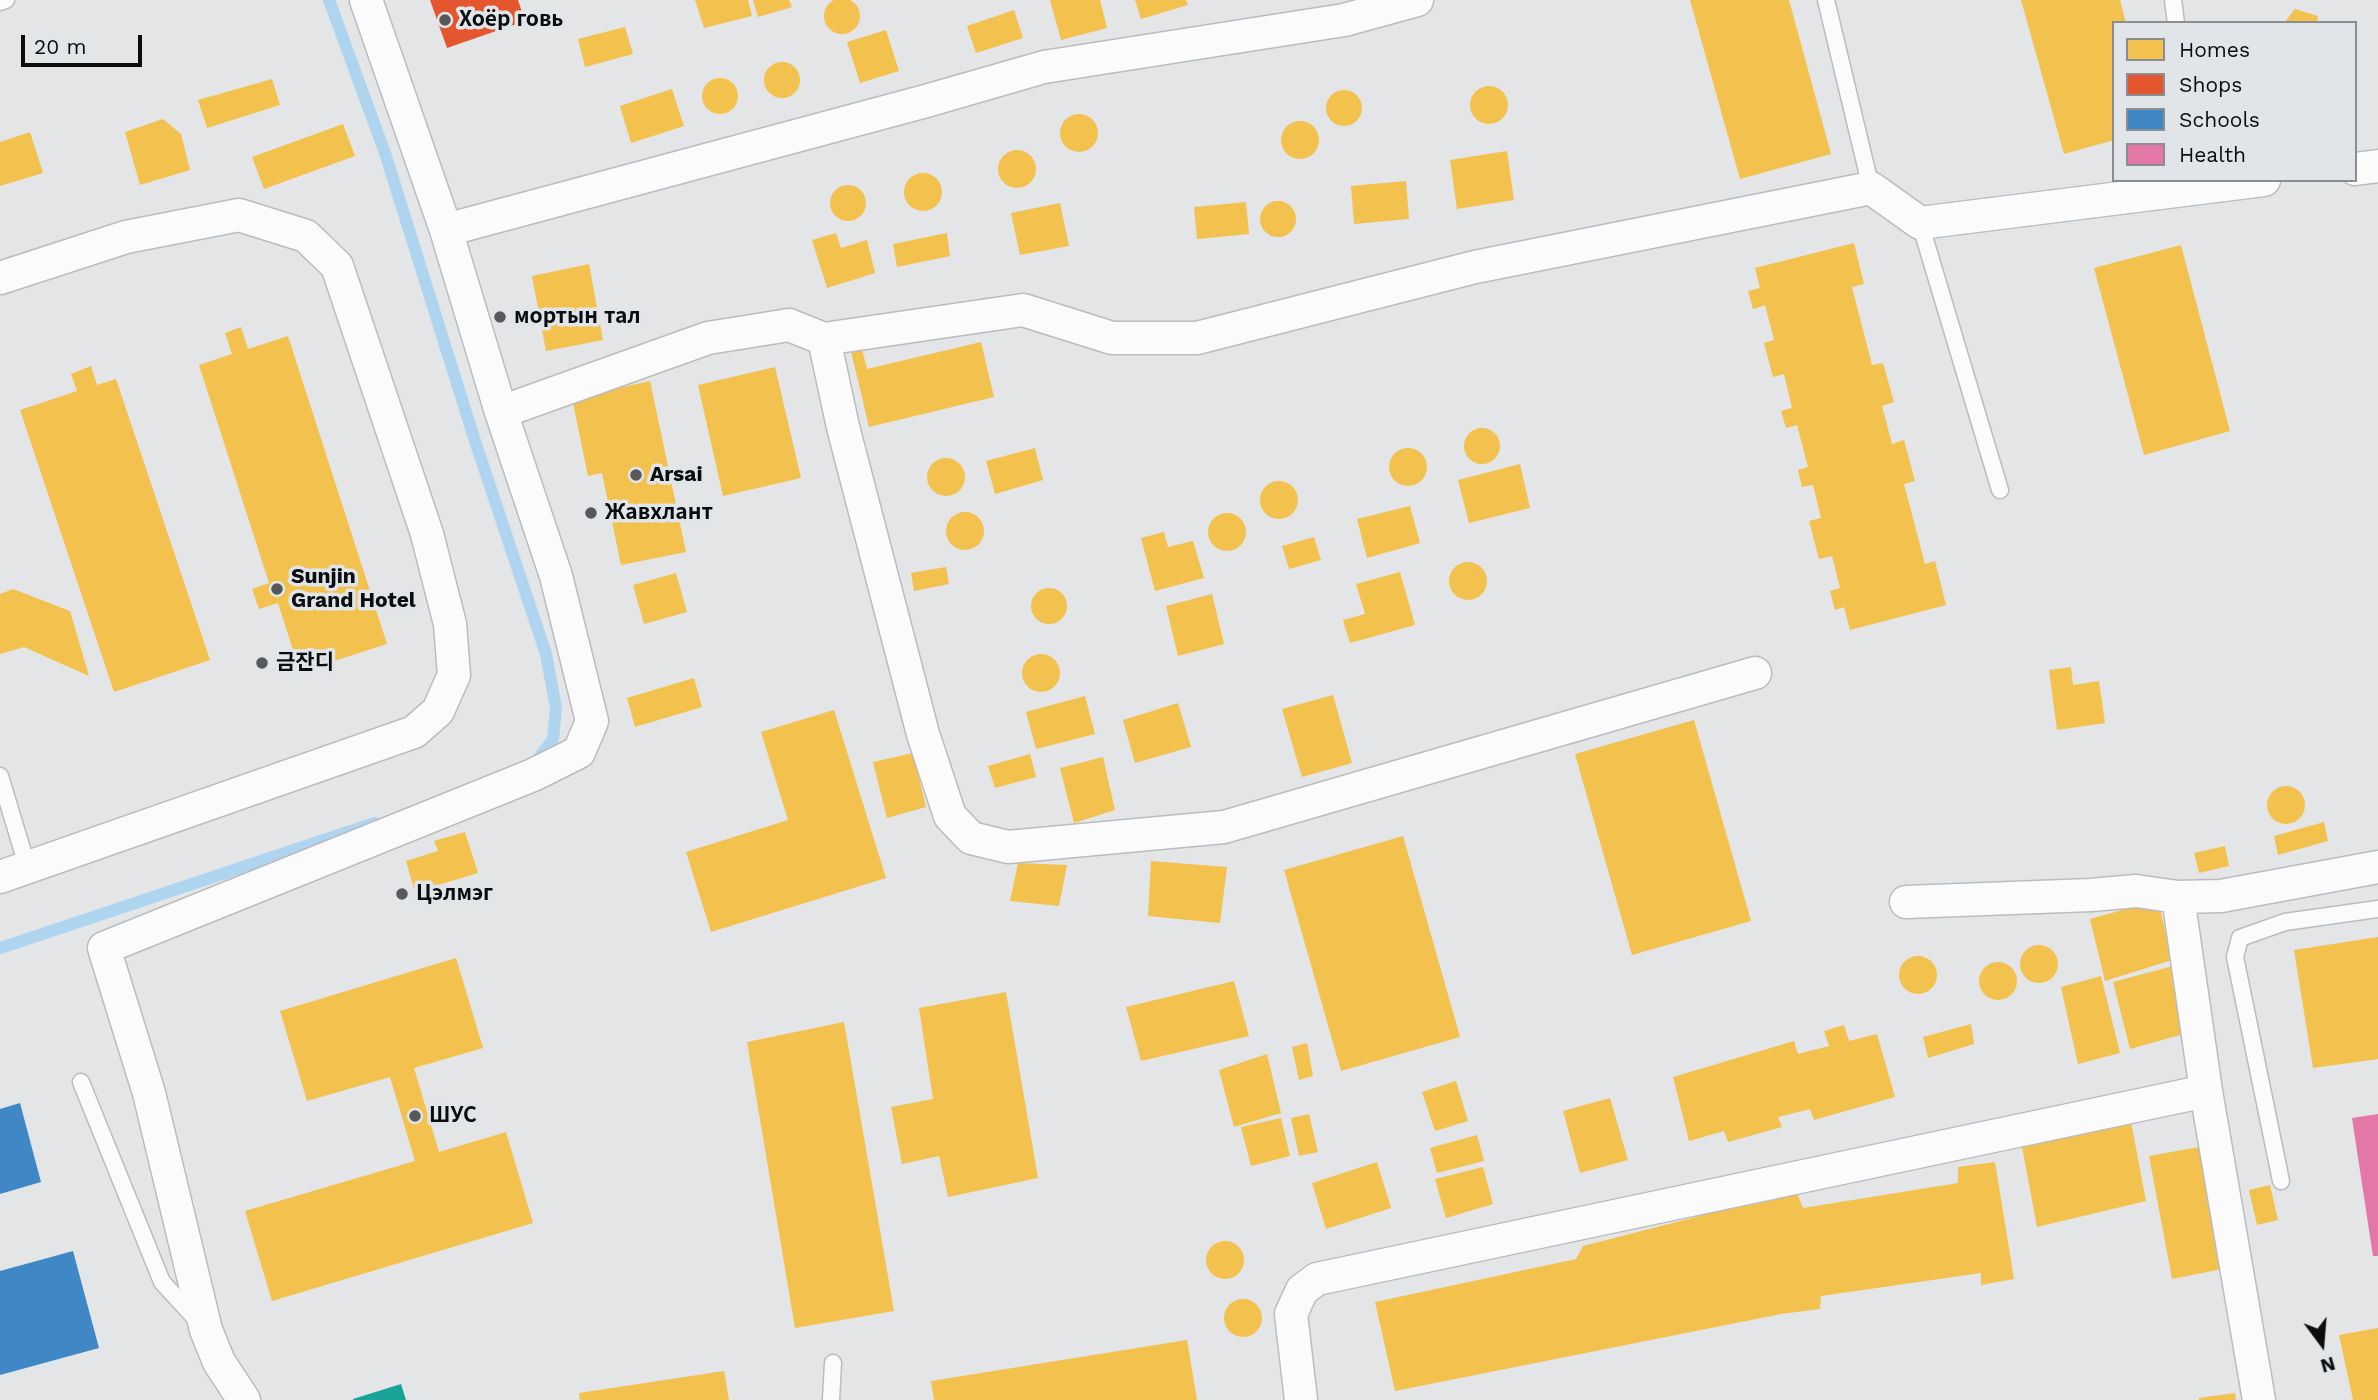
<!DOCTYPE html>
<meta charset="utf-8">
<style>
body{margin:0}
#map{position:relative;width:2378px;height:1400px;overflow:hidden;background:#e3e5e7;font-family:"Work Sans",sans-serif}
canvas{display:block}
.legend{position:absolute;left:2112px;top:21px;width:245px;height:161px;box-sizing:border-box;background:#e1e5e9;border:2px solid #8b8e91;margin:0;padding:9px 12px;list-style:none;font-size:21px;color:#0a0c0d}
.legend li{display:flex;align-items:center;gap:14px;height:35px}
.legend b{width:35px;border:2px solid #8b8e91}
.north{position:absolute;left:2287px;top:1309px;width:70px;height:70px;-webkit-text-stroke:5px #e1e5e9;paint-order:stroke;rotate:164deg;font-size:19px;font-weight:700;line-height:28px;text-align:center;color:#0a0c0d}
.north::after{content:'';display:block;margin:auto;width:24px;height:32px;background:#0a0c0d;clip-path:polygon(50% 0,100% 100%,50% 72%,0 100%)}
.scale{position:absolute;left:21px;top:35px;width:121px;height:32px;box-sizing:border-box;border:4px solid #0a0c0d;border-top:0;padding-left:9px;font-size:21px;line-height:24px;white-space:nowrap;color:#0a0c0d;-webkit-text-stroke:5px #e1e5e9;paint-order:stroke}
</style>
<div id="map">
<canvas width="2378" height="1400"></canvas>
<ul class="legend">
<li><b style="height:19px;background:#f2c14e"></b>Homes</li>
<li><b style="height:19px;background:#e4572e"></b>Shops</li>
<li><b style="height:19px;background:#3f88c5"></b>Schools</li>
<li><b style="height:19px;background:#e377a8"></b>Health</li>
</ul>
<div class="north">N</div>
<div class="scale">20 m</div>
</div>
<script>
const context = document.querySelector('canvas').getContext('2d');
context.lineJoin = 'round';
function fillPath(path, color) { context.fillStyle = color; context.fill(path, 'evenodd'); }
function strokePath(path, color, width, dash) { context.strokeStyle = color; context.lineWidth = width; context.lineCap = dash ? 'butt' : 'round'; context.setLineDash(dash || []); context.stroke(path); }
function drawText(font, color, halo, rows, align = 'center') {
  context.font = font + ' "Work Sans","Noto Sans KR",sans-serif'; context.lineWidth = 7; context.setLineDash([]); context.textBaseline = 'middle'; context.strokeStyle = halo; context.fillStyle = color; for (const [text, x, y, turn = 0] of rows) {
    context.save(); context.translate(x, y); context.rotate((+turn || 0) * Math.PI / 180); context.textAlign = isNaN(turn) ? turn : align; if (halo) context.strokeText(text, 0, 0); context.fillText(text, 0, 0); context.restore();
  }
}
fillPath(new Path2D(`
 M824 16a18 18 0 1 1 36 0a18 18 0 1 1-36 0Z
 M 695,0 L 748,0 L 752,16 L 704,28 Z
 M 753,0 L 789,0 L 792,7 L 758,17 Z
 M 1050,0 L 1100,0 L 1107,28 L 1061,40 Z
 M 1135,0 L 1186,0 L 1188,5 L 1141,19 Z
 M 1690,0 L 1789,0 L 1831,154 L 1740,179 Z
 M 2021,0 L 2120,0 L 2126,23 L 2114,23 L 2114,140 L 2064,154 Z
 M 2295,9 L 2318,16 L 2317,23 L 2284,23 Z
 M 1014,10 L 1023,38 L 976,53 L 967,26 Z
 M 625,27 L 633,54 L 585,67 L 578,39 Z
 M 886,30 L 899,71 L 860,83 L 847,42 Z
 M764 80a18 18 0 1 1 36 0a18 18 0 1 1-36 0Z
 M702 96a18 18 0 1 1 36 0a18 18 0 1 1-36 0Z
 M 272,79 L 280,105 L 207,128 L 198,100 Z
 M1470 105a19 19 0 1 1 38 0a19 19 0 1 1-38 0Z
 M 672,89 L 684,126 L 631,143 L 620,106 Z
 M1326 108a18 18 0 1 1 36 0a18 18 0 1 1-36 0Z
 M1060 133a19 19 0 1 1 38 0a19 19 0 1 1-38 0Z
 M 163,119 L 181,134 L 190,170 L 140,185 L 125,132 Z
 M1281 140a19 19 0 1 1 38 0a19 19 0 1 1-38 0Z
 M 343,124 L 355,156 L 264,189 L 252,157 Z
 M 30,132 L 43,173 L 0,186 L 0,142 Z
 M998 169a19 19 0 1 1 38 0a19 19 0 1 1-38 0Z
 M 1507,151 L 1514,200 L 1457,209 L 1450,160 Z
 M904 192a19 19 0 1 1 38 0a19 19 0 1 1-38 0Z
 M 1406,181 L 1409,219 L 1354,224 L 1351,186 Z
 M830 203a18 18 0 1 1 36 0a18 18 0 1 1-36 0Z
 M1260 219a18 18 0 1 1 36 0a18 18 0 1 1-36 0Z
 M 1246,202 L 1249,234 L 1197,239 L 1194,207 Z
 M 1060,203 L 1069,246 L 1020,255 L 1011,213 Z
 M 836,233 L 841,248 L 867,240 L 875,273 L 827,288 L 812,240 Z
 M 947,233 L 950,256 L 897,267 L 893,244 Z
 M 1854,243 L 1864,284 L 1852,287 L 1872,365 L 1883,363 L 1894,402 L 1882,406 L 1892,444 L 1904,440 L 1915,481 L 1904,484 L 1925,564 L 1935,561 L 1946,605 L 1850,630 L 1844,607 L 1835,610 L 1830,591 L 1840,588 L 1832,556 L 1819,559 L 1809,521 L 1821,518 L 1813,485 L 1802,487 L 1798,470 L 1808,467 L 1797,425 L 1786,428 L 1781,411 L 1792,408 L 1784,374 L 1773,377 L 1764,343 L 1774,340 L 1765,305 L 1753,309 L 1748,291 L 1760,288 L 1755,268 Z
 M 2181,245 L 2230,431 L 2144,455 L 2094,268 Z
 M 589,264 L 603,340 L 546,351 L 532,276 Z
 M 241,327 L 248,349 L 288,336 L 387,644 L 300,672 L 278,603 L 259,609 L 252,589 L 269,583 L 199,365 L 232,354 L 225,333 Z
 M 860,341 L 867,369 L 981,342 L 994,397 L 869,427 L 849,343 Z
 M 91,366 L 97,385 L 116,379 L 210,660 L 114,692 L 20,410 L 77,391 L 71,374 Z
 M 775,367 L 801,478 L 723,496 L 698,385 Z
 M 650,381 L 686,552 L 621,565 L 602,473 L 588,476 L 572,398 Z
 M1464 446a18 18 0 1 1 36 0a18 18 0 1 1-36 0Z
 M 1035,448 L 1043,480 L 995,494 L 986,461 Z
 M1389 467a19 19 0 1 1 38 0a19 19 0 1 1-38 0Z
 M927 477a19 19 0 1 1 38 0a19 19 0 1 1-38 0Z
 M 1520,464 L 1530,508 L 1469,523 L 1458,480 Z
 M1260 500a19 19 0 1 1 38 0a19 19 0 1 1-38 0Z
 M 1410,506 L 1420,543 L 1367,558 L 1357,519 Z
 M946 531a19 19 0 1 1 38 0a19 19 0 1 1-38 0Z
 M1208 532a19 19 0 1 1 38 0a19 19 0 1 1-38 0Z
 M 1164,532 L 1168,547 L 1193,541 L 1204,578 L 1155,591 L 1141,538 Z
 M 1314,537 L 1321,560 L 1289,569 L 1282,546 Z
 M1449 581a19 19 0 1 1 38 0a19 19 0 1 1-38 0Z
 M 946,567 L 949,584 L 914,591 L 911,573 Z
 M 1400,572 L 1415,625 L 1350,643 L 1343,620 L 1365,614 L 1356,584 Z
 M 676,573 L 687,612 L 644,624 L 633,585 Z
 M1031 606a18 18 0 1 1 36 0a18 18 0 1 1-36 0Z
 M 13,589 L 70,611 L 89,676 L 24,647 L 0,654 L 0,594 Z
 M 1212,594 L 1224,644 L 1178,656 L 1166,606 Z
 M1022 673a19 19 0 1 1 38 0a19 19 0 1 1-38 0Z
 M 2071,667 L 2073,685 L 2099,681 L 2105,723 L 2057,730 L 2049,670 Z
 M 694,678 L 702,707 L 635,727 L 627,698 Z
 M 1333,695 L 1352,763 L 1302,777 L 1282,709 Z
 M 1085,696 L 1095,734 L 1036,749 L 1026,712 Z
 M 1178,703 L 1191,747 L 1135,763 L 1123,720 Z
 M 834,710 L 886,878 L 711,932 L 686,852 L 788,820 L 761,732 Z
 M 1694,720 L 1751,921 L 1632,955 L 1575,754 Z
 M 913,753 L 926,807 L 887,818 L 873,762 Z
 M 1030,754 L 1036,777 L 995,788 L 988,766 Z
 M 1103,757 L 1115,810 L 1074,823 L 1060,768 Z
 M2267 805a19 19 0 1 1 38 0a19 19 0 1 1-38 0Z
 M 2324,822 L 2328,841 L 2278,855 L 2274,836 Z
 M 465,832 L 478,873 L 415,892 L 406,861 L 438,851 L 434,841 Z
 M 1403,836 L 1460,1037 L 1341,1071 L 1284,870 Z
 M 2225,846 L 2229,866 L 2199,873 L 2194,853 Z
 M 1151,861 L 1227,867 L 1220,923 L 1148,916 Z
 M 1018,863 L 1067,865 L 1059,906 L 1010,901 Z
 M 2158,900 L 2172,960 L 2105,981 L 2090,919 Z
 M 2378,937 L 2378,1059 L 2313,1068 L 2294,950 Z
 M2020 964a19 19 0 1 1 38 0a19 19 0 1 1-38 0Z
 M1899 975a19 19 0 1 1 38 0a19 19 0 1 1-38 0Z
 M 456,958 L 483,1048 L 414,1068 L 439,1152 L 506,1132 L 533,1223 L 272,1301 L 245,1211 L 415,1161 L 390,1077 L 307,1101 L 280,1011 Z
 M1979 981a19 19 0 1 1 38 0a19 19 0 1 1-38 0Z
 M 2173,966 L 2187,1033 L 2130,1049 L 2113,982 Z
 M 2101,976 L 2120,1053 L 2078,1064 L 2061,987 Z
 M 1234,981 L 1249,1036 L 1141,1061 L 1126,1007 Z
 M 1006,992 L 1038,1178 L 948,1197 L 939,1156 L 902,1164 L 891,1107 L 933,1099 L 919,1008 Z
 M 844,1022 L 894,1311 L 795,1328 L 747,1042 Z
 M 1971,1024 L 1974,1044 L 1928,1058 L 1923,1037 Z
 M 1844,1025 L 1849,1041 L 1877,1034 L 1895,1097 L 1814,1120 L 1810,1109 L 1778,1117 L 1782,1127 L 1728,1142 L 1724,1131 L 1689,1141 L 1673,1077 L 1794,1041 L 1798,1054 L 1829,1046 L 1824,1031 Z
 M 1307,1043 L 1313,1076 L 1299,1080 L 1292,1047 Z
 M 1267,1054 L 1281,1113 L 1234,1127 L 1219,1070 Z
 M 1456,1081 L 1468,1121 L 1435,1131 L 1422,1092 Z
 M 1610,1098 L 1628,1160 L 1580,1173 L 1563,1111 Z
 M 2129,1111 L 2146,1201 L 2037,1227 L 2020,1136 Z
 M 1309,1114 L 1318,1152 L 1299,1156 L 1291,1118 Z
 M 1281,1118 L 1290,1156 L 1251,1166 L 1241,1127 Z
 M 1477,1135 L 1484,1161 L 1437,1173 L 1430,1148 Z
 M 2199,1147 L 2222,1269 L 2172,1279 L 2149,1156 Z
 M 1377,1162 L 1391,1208 L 1326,1229 L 1312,1183 Z
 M 1995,1162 L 2014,1279 L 1981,1285 L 1981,1273 L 1821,1296 L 1820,1309 L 1781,1314 L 1395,1391 L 1375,1302 L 1576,1259 L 1583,1246 L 1762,1200 L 1797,1193 L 1803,1208 L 1958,1183 L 1958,1167 Z
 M 1483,1167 L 1493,1204 L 1446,1218 L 1435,1179 Z
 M 2270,1185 L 2278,1220 L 2257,1225 L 2249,1190 Z
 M1206 1260a19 19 0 1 1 38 0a19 19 0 1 1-38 0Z
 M1224 1318a19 19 0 1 1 38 0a19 19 0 1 1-38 0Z
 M 2378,1328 L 2378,1400 L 2353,1400 L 2339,1335 Z
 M 1187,1340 L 1197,1400 L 934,1400 L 931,1381 Z
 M 724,1371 L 729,1400 L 580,1400 L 579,1393 Z
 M 2235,1393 L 2236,1400 L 2199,1400 L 2199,1398 Z`), '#f2c14e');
fillPath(new Path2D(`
 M 430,0 L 518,0 L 525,21 L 447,48 Z`), '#e4572e');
fillPath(new Path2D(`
 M 20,1103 L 41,1182 L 0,1194 L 0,1109 Z
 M 73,1251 L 99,1348 L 0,1375 L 0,1271 Z`), '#3f88c5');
fillPath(new Path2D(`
 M 2378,1114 L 2378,1256 L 2373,1256 L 2352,1118 Z`), '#e377a8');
fillPath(new Path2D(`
 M 401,1384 L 406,1400 L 353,1400 L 353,1399 Z`), '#17a398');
strokePath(new Path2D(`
 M 329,0 L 385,153 L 474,438 L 546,654 L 556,708 L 553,739 L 536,762
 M 0,948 L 375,823`), '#aed4ef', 12);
const lane = new Path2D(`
 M 1826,0 L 1871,188
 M 2173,0 L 2176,23
 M 0,2 L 6,0
 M 1920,223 L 2000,490
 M 0,776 L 28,869
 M 81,1082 L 162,1282 L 197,1320
 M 2281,1181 L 2235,957 L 2240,938 L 2285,922 L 2378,909
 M 831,1400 L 833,1363`);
const street = new Path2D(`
 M 2355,169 L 2378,166
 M 446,230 L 926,101 L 1044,67 L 1344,20 L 1417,0
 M 0,278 L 126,237 L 239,215 L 306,236 L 337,266 L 427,534 L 450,624 L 454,675 L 438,711 L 414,732 L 0,877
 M 824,339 L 843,427 L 923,734 L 950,816 L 971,838 L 1008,847 L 1224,827 L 1755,673
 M 501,412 L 708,338 L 789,325 L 824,339 L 1023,310 L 1112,338 L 1197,338 L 1475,267 L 1871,188 L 1920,223 L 2264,180
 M 2178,897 L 2206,1091 L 2259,1400
 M 1906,902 L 2091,895 L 2136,891 L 2178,897 L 2221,896 L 2378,867
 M 244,1400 L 219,1362 L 206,1330 L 149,1093 L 104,948 L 533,775 L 579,752 L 592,721 L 556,576 L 501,412 L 446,230 L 366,0
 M 1301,1400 L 1291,1314 L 1302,1290 L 1317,1279 L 2206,1091`);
strokePath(lane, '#bbbcbe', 19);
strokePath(street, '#bbbcbe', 35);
strokePath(lane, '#fbfbfb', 16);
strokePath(street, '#fbfbfb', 32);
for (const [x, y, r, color] of [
 [445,20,7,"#565859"],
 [500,317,7,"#565859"],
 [636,475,7,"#565859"],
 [591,513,7,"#565859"],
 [277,589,7,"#565859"],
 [262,663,7,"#565859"],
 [402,894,7,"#565859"],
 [415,1116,7,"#565859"]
]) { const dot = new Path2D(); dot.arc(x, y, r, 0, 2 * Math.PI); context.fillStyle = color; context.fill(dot); strokePath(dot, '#e1e5e9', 2.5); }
drawText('bold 21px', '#0a0c0d', '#e1e5e9', [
 ["Хоёр говь",459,20],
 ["мортын тал",514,317],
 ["Arsai",650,475],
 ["Жавхлант",605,513],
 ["Sunjin",291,577],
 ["Grand Hotel",291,601],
 ["금잔디",276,663],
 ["Цэлмэг",416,894],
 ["ШУС",429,1116]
], 'left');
</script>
